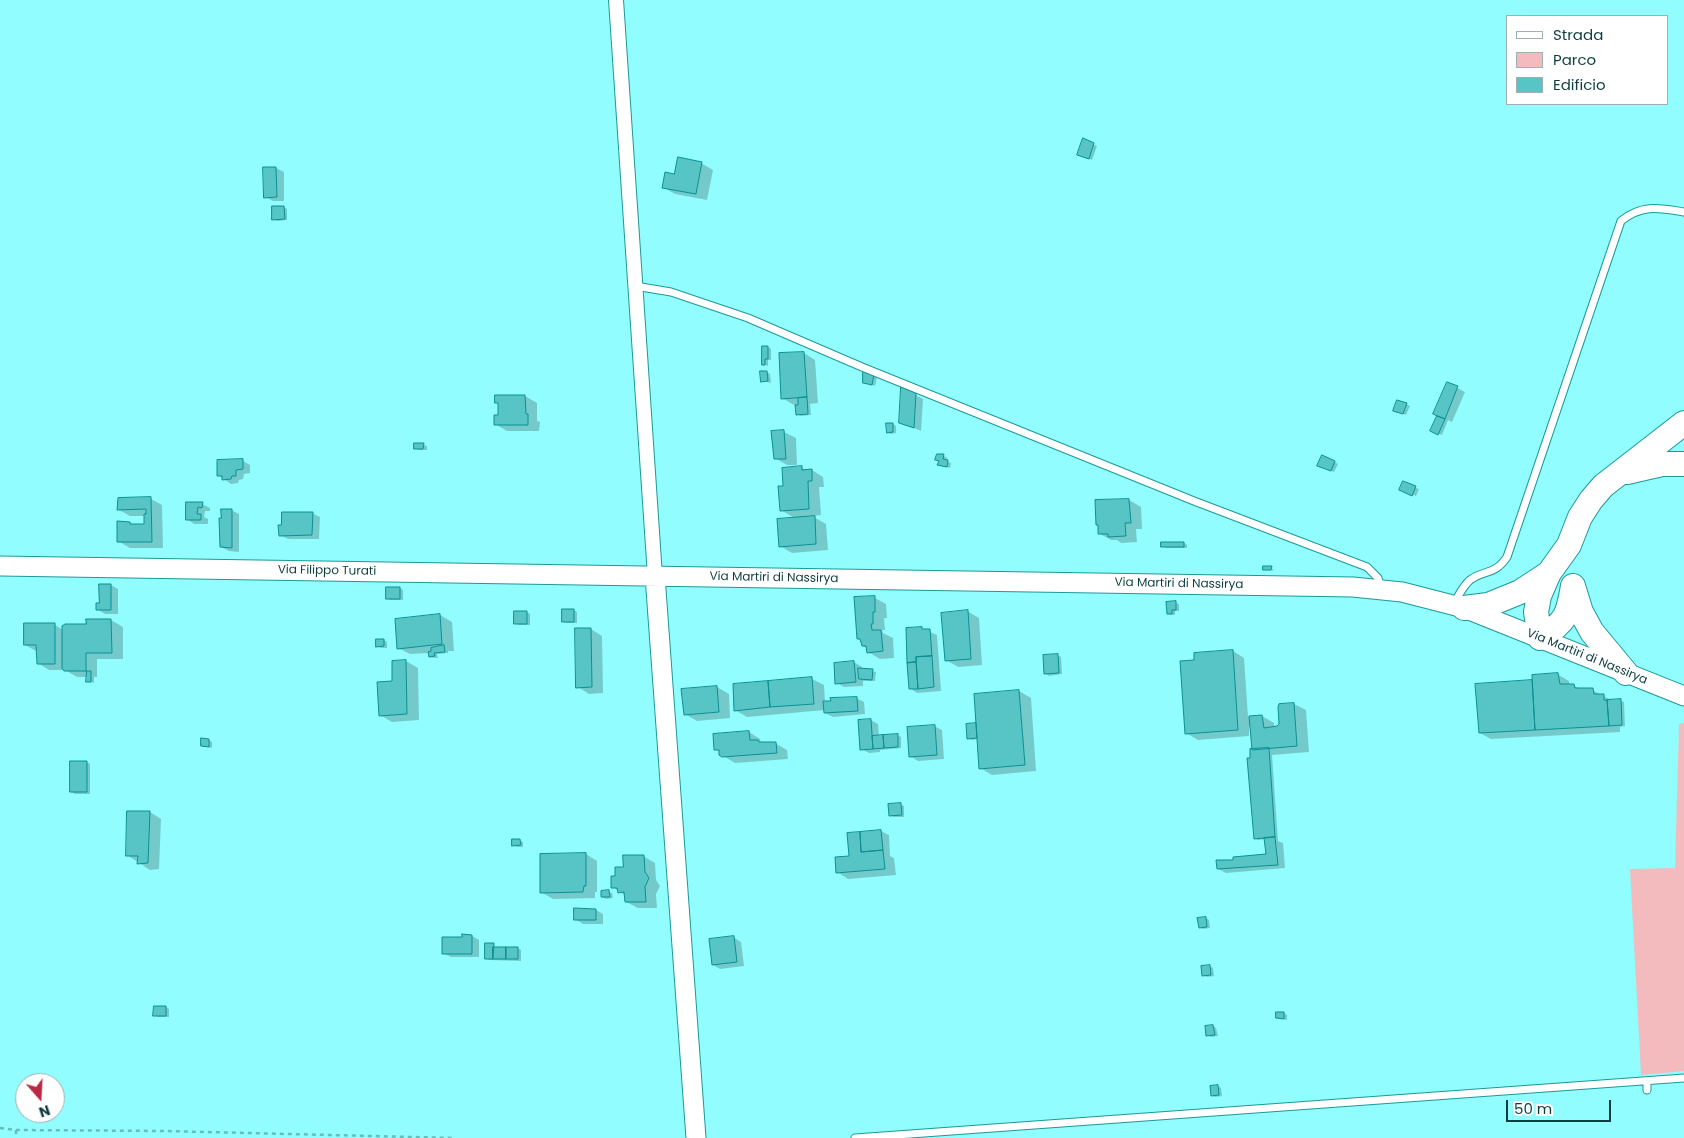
<!DOCTYPE html>
<style>
body{margin:0}
#map{position:relative;width:1684px;height:1138px;overflow:hidden;background:#92fdfe;font-family:Poppins,sans-serif}
canvas{display:block}
.legend{position:absolute;left:1506px;top:15px;width:162px;height:90px;box-sizing:border-box;background:#fff;border:1px solid #9eb1b2;margin:0;padding:6px 9px;list-style:none;font-size:15px;color:#0d3d3e}
.legend li{display:flex;align-items:center;gap:10px;height:25px}
.legend b{width:25px;border:1px solid #9eb1b2}
.north{position:absolute;left:15px;top:1073px;width:50px;height:50px;box-sizing:border-box;background:#fff;border:1px solid #9eb1b2;border-radius:50%;rotate:161deg;font-size:14px;font-weight:700;line-height:20px;text-align:center;color:#0d3d3e}
.north::after{content:'';display:block;margin:auto;width:18px;height:22px;background:#bb2a45;clip-path:polygon(50% 0,100% 100%,50% 72%,0 100%)}
.scale{position:absolute;left:1506px;top:1100px;width:105px;height:22px;box-sizing:border-box;border:2px solid #0d3d3e;border-top:0;padding-left:6px;font-size:15px;line-height:18px;white-space:nowrap;color:#0d3d3e;-webkit-text-stroke:4px #fff;paint-order:stroke}
</style>
<div id="map">
<canvas width="1684" height="1138"></canvas>
<ul class="legend">
<li><b style="height:6px;background:#fff"></b>Strada</li>
<li><b style="height:14px;background:#f3bbbe"></b>Parco</li>
<li><b style="height:14px;background:#57c4c5"></b>Edificio</li>
</ul>
<div class="north">N</div>
<div class="scale">50 m</div>
</div>
<script>
const context = document.querySelector('canvas').getContext('2d');
context.lineJoin = 'round';
function fillPath(path, color) { context.fillStyle = color; context.fill(path, 'evenodd'); }
function strokePath(path, color, width, dash) { context.strokeStyle = color; context.lineWidth = width; context.lineCap = dash ? 'butt' : 'round'; context.setLineDash(dash || []); context.stroke(path); }
function drawText(font, color, halo, rows, align = 'center') {
  context.font = font + ' Poppins,sans-serif'; context.lineWidth = 4; context.setLineDash([]); context.textBaseline = 'middle'; context.strokeStyle = halo; context.fillStyle = color; for (const [text, x, y, turn = 0] of rows) {
    context.save(); context.translate(x, y); context.rotate((+turn || 0) * Math.PI / 180); context.textAlign = isNaN(turn) ? turn : align; if (halo) context.strokeText(text, 0, 0); context.fillText(text, 0, 0); context.restore();
  }
}
fillPath(new Path2D(`
 M 1684,723 L 1684,1071 L 1641,1075 L 1630,869 L 1675,868 L 1679,724 Z`), '#f3bbbe');
fillPath(new Path2D(`
 M 1093,144 L 1097,146 L 1092,160 L 1082,156 Z
 M 701,163 L 713,170 L 707,200 L 675,194 L 663,187 L 675,176 Z
 M 265,168 L 276,168 L 284,172 L 284,201 L 273,201 L 265,197 Z
 M 284,207 L 287,209 L 287,220 L 277,221 L 273,219 Z
 M 768,347 L 771,349 L 771,360 L 768,360 L 768,366 L 763,364 Z
 M 804,353 L 815,360 L 818,403 L 810,404 L 811,415 L 801,416 L 797,414 L 797,405 L 794,405 L 782,398 Z
 M 767,372 L 770,374 L 771,383 L 762,381 Z
 M 874,375 L 877,377 L 875,386 L 864,382 Z
 M 1448,383 L 1465,392 L 1452,422 L 1448,420 L 1442,435 L 1432,431 L 1438,416 Z
 M 915,395 L 923,399 L 921,431 L 900,422 Z
 M 525,396 L 537,403 L 537,421 L 540,422 L 539,431 L 507,431 L 495,424 L 499,416 Z
 M 1406,404 L 1410,406 L 1406,415 L 1398,412 Z
 M 893,424 L 896,426 L 896,433 L 891,434 L 888,432 Z
 M 784,432 L 796,438 L 797,465 L 787,465 L 775,458 Z
 M 424,445 L 427,446 L 427,450 L 419,450 L 415,448 Z
 M 938,455 L 947,457 L 946,461 L 951,463 L 950,468 L 942,466 Z
 M 243,461 L 250,465 L 250,473 L 244,474 L 243,479 L 239,480 L 238,483 L 231,484 L 218,475 Z
 M 1335,462 L 1338,464 L 1334,472 L 1322,467 Z
 M 801,467 L 807,471 L 812,470 L 823,477 L 824,487 L 819,487 L 821,515 L 812,516 L 826,524 L 828,550 L 792,553 L 780,546 L 796,519 L 781,510 Z
 M 1403,483 L 1419,489 L 1416,496 L 1404,492 Z
 M 151,499 L 162,505 L 163,548 L 130,548 L 118,541 L 130,523 L 134,525 L 146,525 L 145,516 L 130,516 L 119,510 Z
 M 1129,500 L 1141,507 L 1142,529 L 1136,529 L 1137,542 L 1121,543 L 1117,540 L 1111,540 L 1100,534 L 1099,526 L 1097,525 Z
 M 187,504 L 202,504 L 210,508 L 210,511 L 205,511 L 204,517 L 208,519 L 208,524 L 194,524 L 187,519 Z
 M 231,510 L 239,514 L 239,552 L 229,551 L 221,547 Z
 M 312,513 L 320,517 L 319,539 L 288,539 L 280,535 Z
 M 1184,543 L 1187,545 L 1187,548 L 1166,548 L 1162,546 Z
 M 1271,567 L 1274,571 L 1265,569 Z
 M 111,585 L 118,589 L 118,614 L 105,614 L 97,609 Z
 M 387,588 L 400,588 L 403,590 L 403,600 L 390,600 L 387,598 Z
 M 875,598 L 886,604 L 887,618 L 884,618 L 885,630 L 882,630 L 883,633 L 893,638 L 894,658 L 880,659 L 868,652 L 868,649 L 863,646 L 862,640 L 858,638 Z
 M 1176,603 L 1179,604 L 1179,611 L 1175,611 L 1175,615 L 1172,615 L 1168,613 Z
 M 574,610 L 577,612 L 577,623 L 566,623 L 563,621 Z
 M 967,611 L 979,618 L 982,665 L 958,667 L 946,660 Z
 M 526,612 L 530,614 L 530,625 L 519,625 L 515,623 Z
 M 440,615 L 452,622 L 454,651 L 448,651 L 448,653 L 437,654 L 438,658 L 434,658 L 430,657 L 430,653 L 410,654 L 398,648 L 396,620 Z
 M 87,620 L 111,620 L 123,627 L 123,659 L 97,659 L 97,677 L 94,677 L 94,683 L 88,681 L 88,677 L 77,677 L 65,670 L 49,670 L 38,663 L 38,652 L 25,645 L 55,625 L 63,630 L 87,625 Z
 M 921,628 L 937,635 L 941,691 L 917,693 L 910,688 Z
 M 591,629 L 602,636 L 603,693 L 589,694 L 578,687 Z
 M 384,640 L 387,642 L 387,648 L 381,648 L 377,646 Z
 M 1233,651 L 1244,658 L 1248,717 L 1262,716 L 1274,723 L 1274,727 L 1278,727 L 1294,704 L 1306,710 L 1309,752 L 1272,755 L 1278,841 L 1283,843 L 1285,868 L 1226,873 L 1218,869 L 1234,861 L 1267,855 L 1266,839 L 1258,840 L 1255,838 L 1251,759 L 1253,750 L 1251,726 L 1249,726 L 1249,736 L 1198,740 L 1186,733 L 1196,661 Z
 M 1057,655 L 1061,657 L 1062,674 L 1049,676 L 1046,674 Z
 M 406,661 L 418,668 L 419,720 L 392,722 L 380,715 L 394,682 L 393,662 Z
 M 854,662 L 862,667 L 862,670 L 876,672 L 875,681 L 863,681 L 863,686 L 844,687 L 837,683 L 835,664 Z
 M 1557,674 L 1569,681 L 1570,686 L 1574,686 L 1581,689 L 1592,690 L 1613,701 L 1621,701 L 1624,702 L 1625,726 L 1620,727 L 1620,732 L 1491,739 L 1480,733 L 1476,685 L 1533,681 Z
 M 812,679 L 824,685 L 825,702 L 856,698 L 864,702 L 865,714 L 833,717 L 825,713 L 825,710 L 747,717 L 735,710 Z
 M 717,687 L 729,694 L 730,718 L 697,721 L 685,714 L 682,690 Z
 M 1019,691 L 1031,698 L 1036,771 L 992,775 L 980,768 L 978,739 L 972,740 L 968,738 L 976,724 Z
 M 871,720 L 878,724 L 879,736 L 897,735 L 901,737 L 901,748 L 880,750 L 880,752 L 869,753 L 861,749 Z
 M 934,726 L 942,730 L 944,759 L 918,761 L 910,756 Z
 M 749,732 L 760,739 L 761,743 L 775,743 L 787,750 L 788,759 L 735,763 L 720,754 L 720,752 L 715,749 Z
 M 209,740 L 212,742 L 212,748 L 202,746 Z
 M 87,762 L 90,764 L 90,794 L 75,794 L 71,792 Z
 M 900,804 L 904,806 L 904,817 L 894,817 L 890,815 Z
 M 150,812 L 161,819 L 159,869 L 150,870 L 127,855 Z
 M 881,831 L 889,835 L 890,856 L 894,858 L 896,875 L 848,879 L 837,872 L 850,857 L 848,834 Z
 M 520,841 L 523,842 L 523,847 L 517,847 L 513,845 Z
 M 586,854 L 597,861 L 597,892 L 595,892 L 595,898 L 553,899 L 541,892 Z
 M 643,856 L 655,863 L 656,880 L 660,886 L 656,894 L 657,908 L 638,908 L 626,902 L 626,896 L 613,887 L 624,868 Z
 M 609,892 L 612,893 L 613,898 L 606,899 L 602,897 Z
 M 596,910 L 603,914 L 603,924 L 583,924 L 575,919 Z
 M 1206,918 L 1209,920 L 1210,928 L 1203,929 L 1200,927 Z
 M 472,936 L 479,940 L 479,957 L 451,957 L 443,953 L 463,938 Z
 M 733,937 L 741,942 L 744,966 L 720,969 L 713,965 Z
 M 493,944 L 496,948 L 518,948 L 521,950 L 521,961 L 489,960 L 486,958 Z
 M 1209,966 L 1213,968 L 1214,976 L 1207,977 L 1204,975 Z
 M 166,1007 L 169,1009 L 169,1017 L 158,1017 L 155,1015 Z
 M 1277,1013 L 1284,1013 L 1287,1015 L 1287,1020 L 1277,1018 Z
 M 1213,1026 L 1216,1028 L 1218,1036 L 1211,1037 L 1208,1035 Z
 M 1218,1086 L 1221,1088 L 1222,1096 L 1215,1097 L 1212,1095 Z`), '#0003');
const building = new Path2D(`
 M 1083,138 L 1094,143 L 1089,159 L 1077,155 Z
 M 678,157 L 702,162 L 696,194 L 662,188 L 665,172 L 674,174 Z
 M 263,167 L 276,167 L 277,197 L 264,198 Z
 M 272,206 L 284,206 L 285,219 L 272,220 Z
 M 762,346 L 768,346 L 768,359 L 765,359 L 765,365 L 762,365 Z
 M 804,352 L 807,397 L 781,399 L 779,353 Z
 M 863,370 L 874,374 L 872,385 L 863,383 Z
 M 760,371 L 767,371 L 768,381 L 761,382 Z
 M 1447,382 L 1458,386 L 1445,419 L 1433,414 Z
 M 901,387 L 916,393 L 914,428 L 899,423 Z
 M 495,395 L 525,395 L 526,414 L 528,414 L 528,425 L 494,425 L 494,415 L 498,415 L 498,403 L 495,403 Z
 M 807,397 L 808,414 L 796,415 L 795,405 L 798,405 L 798,398 Z
 M 1397,400 L 1407,403 L 1403,414 L 1393,411 Z
 M 1437,416 L 1445,419 L 1438,435 L 1430,431 Z
 M 886,423 L 893,423 L 893,432 L 887,433 Z
 M 784,430 L 786,459 L 774,459 L 771,431 Z
 M 414,443 L 424,443 L 423,449 L 414,449 Z
 M 937,454 L 944,454 L 943,459 L 948,460 L 947,467 L 937,465 L 939,461 L 935,460 Z
 M 1322,455 L 1335,461 L 1331,471 L 1317,466 Z
 M 243,459 L 243,469 L 236,470 L 236,476 L 232,476 L 231,479 L 222,480 L 222,476 L 217,476 L 217,460 Z
 M 802,466 L 802,470 L 812,469 L 812,481 L 808,481 L 809,509 L 780,511 L 778,486 L 783,486 L 782,468 Z
 M 1403,481 L 1416,486 L 1412,496 L 1399,490 Z
 M 151,497 L 152,542 L 117,542 L 117,521 L 130,522 L 130,524 L 144,524 L 144,514 L 146,514 L 146,509 L 117,510 L 118,498 Z
 M 1129,499 L 1131,523 L 1125,523 L 1126,536 L 1108,537 L 1108,534 L 1098,534 L 1098,525 L 1096,525 L 1095,500 Z
 M 186,502 L 203,502 L 202,508 L 198,507 L 197,514 L 201,514 L 201,520 L 186,520 Z
 M 221,509 L 232,509 L 232,548 L 220,547 L 219,518 L 221,518 Z
 M 282,512 L 313,512 L 312,535 L 279,536 L 278,525 L 281,525 Z
 M 815,516 L 816,544 L 779,547 L 777,519 Z
 M 1161,542 L 1184,542 L 1184,547 L 1161,547 Z
 M 1263,566 L 1272,566 L 1271,570 L 1263,570 Z
 M 99,584 L 111,584 L 111,610 L 96,610 L 96,603 L 99,603 Z
 M 386,587 L 400,587 L 400,599 L 386,599 Z
 M 875,596 L 875,612 L 873,612 L 873,624 L 871,624 L 872,630 L 881,630 L 883,651 L 867,653 L 866,646 L 862,646 L 860,639 L 857,639 L 854,597 Z
 M 1176,601 L 1176,610 L 1172,610 L 1172,614 L 1167,614 L 1166,602 Z
 M 562,609 L 574,609 L 574,622 L 562,622 Z
 M 968,610 L 971,659 L 945,661 L 941,613 Z
 M 514,611 L 527,611 L 527,624 L 514,624 Z
 M 440,614 L 442,644 L 397,649 L 395,619 Z
 M 86,619 L 111,619 L 112,653 L 86,653 L 86,671 L 64,671 L 62,668 L 62,626 L 65,624 L 86,624 Z
 M 24,623 L 55,623 L 55,664 L 37,664 L 36,645 L 24,645 Z
 M 922,627 L 922,629 L 930,629 L 932,656 L 916,657 L 916,662 L 907,663 L 906,628 Z
 M 575,628 L 591,628 L 592,687 L 576,688 Z
 M 376,639 L 384,639 L 384,646 L 376,647 Z
 M 444,645 L 445,652 L 434,653 L 435,656 L 429,657 L 428,652 L 431,651 L 431,648 Z
 M 1233,650 L 1238,730 L 1185,734 L 1180,661 L 1194,660 L 1194,653 Z
 M 1058,654 L 1059,673 L 1044,674 L 1043,655 Z
 M 932,656 L 934,687 L 918,689 L 916,657 Z
 M 406,660 L 407,714 L 379,716 L 377,682 L 392,681 L 392,661 Z
 M 854,661 L 856,682 L 835,684 L 834,663 Z
 M 916,662 L 918,689 L 909,689 L 907,663 Z
 M 858,668 L 873,669 L 872,680 L 859,679 Z
 M 87,671 L 91,671 L 91,682 L 86,682 Z
 M 1558,673 L 1560,684 L 1574,684 L 1575,688 L 1593,688 L 1594,694 L 1604,694 L 1604,700 L 1607,700 L 1609,726 L 1535,730 L 1532,675 Z
 M 812,677 L 814,704 L 770,707 L 768,681 Z
 M 1532,680 L 1535,730 L 1479,733 L 1475,684 Z
 M 768,681 L 770,707 L 734,711 L 733,684 Z
 M 717,686 L 719,712 L 684,715 L 681,689 Z
 M 1019,690 L 1025,765 L 979,769 L 974,694 Z
 M 857,697 L 858,711 L 824,713 L 823,701 L 831,701 L 830,698 Z
 M 1621,699 L 1622,725 L 1609,726 L 1607,700 Z
 M 1294,703 L 1297,746 L 1252,750 L 1249,716 L 1262,715 L 1264,728 L 1277,726 L 1279,724 L 1278,707 L 1279,704 Z
 M 871,719 L 873,749 L 860,750 L 858,720 Z
 M 976,723 L 977,738 L 967,739 L 966,724 Z
 M 935,725 L 937,755 L 909,757 L 907,727 Z
 M 749,731 L 750,740 L 758,740 L 759,742 L 776,742 L 777,753 L 722,757 L 719,755 L 719,750 L 714,750 L 713,734 Z
 M 898,734 L 898,747 L 884,748 L 883,735 Z
 M 883,735 L 884,748 L 873,749 L 872,736 Z
 M 201,738 L 209,739 L 209,747 L 201,746 Z
 M 1269,748 L 1275,837 L 1254,839 L 1247,758 L 1250,758 L 1250,749 Z
 M 70,761 L 87,761 L 87,792 L 70,792 Z
 M 901,803 L 902,815 L 889,816 L 888,804 Z
 M 127,811 L 150,811 L 148,863 L 137,864 L 138,856 L 126,856 Z
 M 881,830 L 883,850 L 861,852 L 860,832 Z
 M 860,832 L 861,852 L 883,850 L 885,869 L 836,873 L 835,857 L 849,856 L 847,833 Z
 M 1275,837 L 1278,865 L 1217,869 L 1216,860 L 1233,860 L 1233,857 L 1266,854 L 1264,838 Z
 M 512,839 L 520,839 L 521,845 L 512,846 Z
 M 586,853 L 586,886 L 584,886 L 583,892 L 540,893 L 540,854 Z
 M 623,855 L 644,855 L 645,872 L 649,878 L 645,887 L 646,902 L 625,902 L 624,892 L 618,893 L 617,888 L 611,888 L 611,876 L 615,876 L 615,867 L 623,867 Z
 M 609,890 L 610,897 L 601,897 L 601,891 Z
 M 574,908 L 596,909 L 596,920 L 574,920 Z
 M 1206,917 L 1207,927 L 1199,928 L 1197,918 Z
 M 462,934 L 472,935 L 472,954 L 442,954 L 442,937 L 462,937 Z
 M 734,936 L 737,962 L 712,965 L 709,939 Z
 M 485,943 L 494,943 L 493,959 L 485,959 Z
 M 493,947 L 506,947 L 506,959 L 493,959 Z
 M 506,947 L 518,947 L 518,959 L 506,959 Z
 M 1210,965 L 1211,975 L 1202,976 L 1201,966 Z
 M 154,1006 L 166,1006 L 166,1016 L 153,1016 Z
 M 1276,1012 L 1284,1012 L 1284,1019 L 1276,1018 Z
 M 1213,1025 L 1215,1035 L 1206,1036 L 1205,1026 Z
 M 1218,1085 L 1219,1095 L 1211,1096 L 1210,1086 Z`);
fillPath(building, '#57c4c5');
strokePath(building, '#0b9092', 1);
const lane = new Path2D(`
 M 635,286 L 671,292 L 748,318 L 862,367 L 1194,501 L 1367,567 L 1378,578 L 1381,588
 M 1454,603 C 1459,595 1463,586 1470,580 C 1485,569 1494,576 1507,557 L 1621,221 C 1642,204 1659,208 1684,212
 M 1647,1090 L 1647,1081
 M 855,1138 L 1684,1078`);
const street = new Path2D(`
 M 616,0 L 655,576`);
const secondary = new Path2D(`
 M 0,566 L 1353,587 L 1402,592 L 1464,608 L 1684,696
 M 655,576 L 696,1138`);
const highway = new Path2D(`
 M 1627,472 L 1662,464 L 1684,464
 M 1573,586 C 1568,616 1566,622 1540,638 L 1536,612 L 1539,596 L 1549,573 L 1569,545 L 1580,517 L 1591,500 L 1603,486 L 1684,423
 M 1573,586 L 1581,612 L 1592,632 L 1626,673
 M 1464,608 L 1488,605 L 1520,592 L 1549,573`);
strokePath(lane, '#1d9899', 9);
strokePath(street, '#1d9899', 16);
strokePath(secondary, '#1d9899', 21);
strokePath(highway, '#1d9899', 26);
strokePath(new Path2D(`
 M 0,1128 L 16,1130 L 165,1131 L 454,1138
 M 16,1130 L 16,1138`), '#66bdbe', 2.5, [4, 4]);
strokePath(lane, '#fff', 7);
strokePath(street, '#fff', 14);
strokePath(secondary, '#fff', 19);
strokePath(highway, '#fff', 24);
drawText('12px', '#0d3d3e', '#fff', [
 ["Via Filippo Turati",327,571,1],
 ["Via Martiri di Nassirya",774,578,1],
 ["Via Martiri di Nassirya",1179,584,1],
 ["Via Martiri di Nassirya",1587,657,22]
]);
</script>
